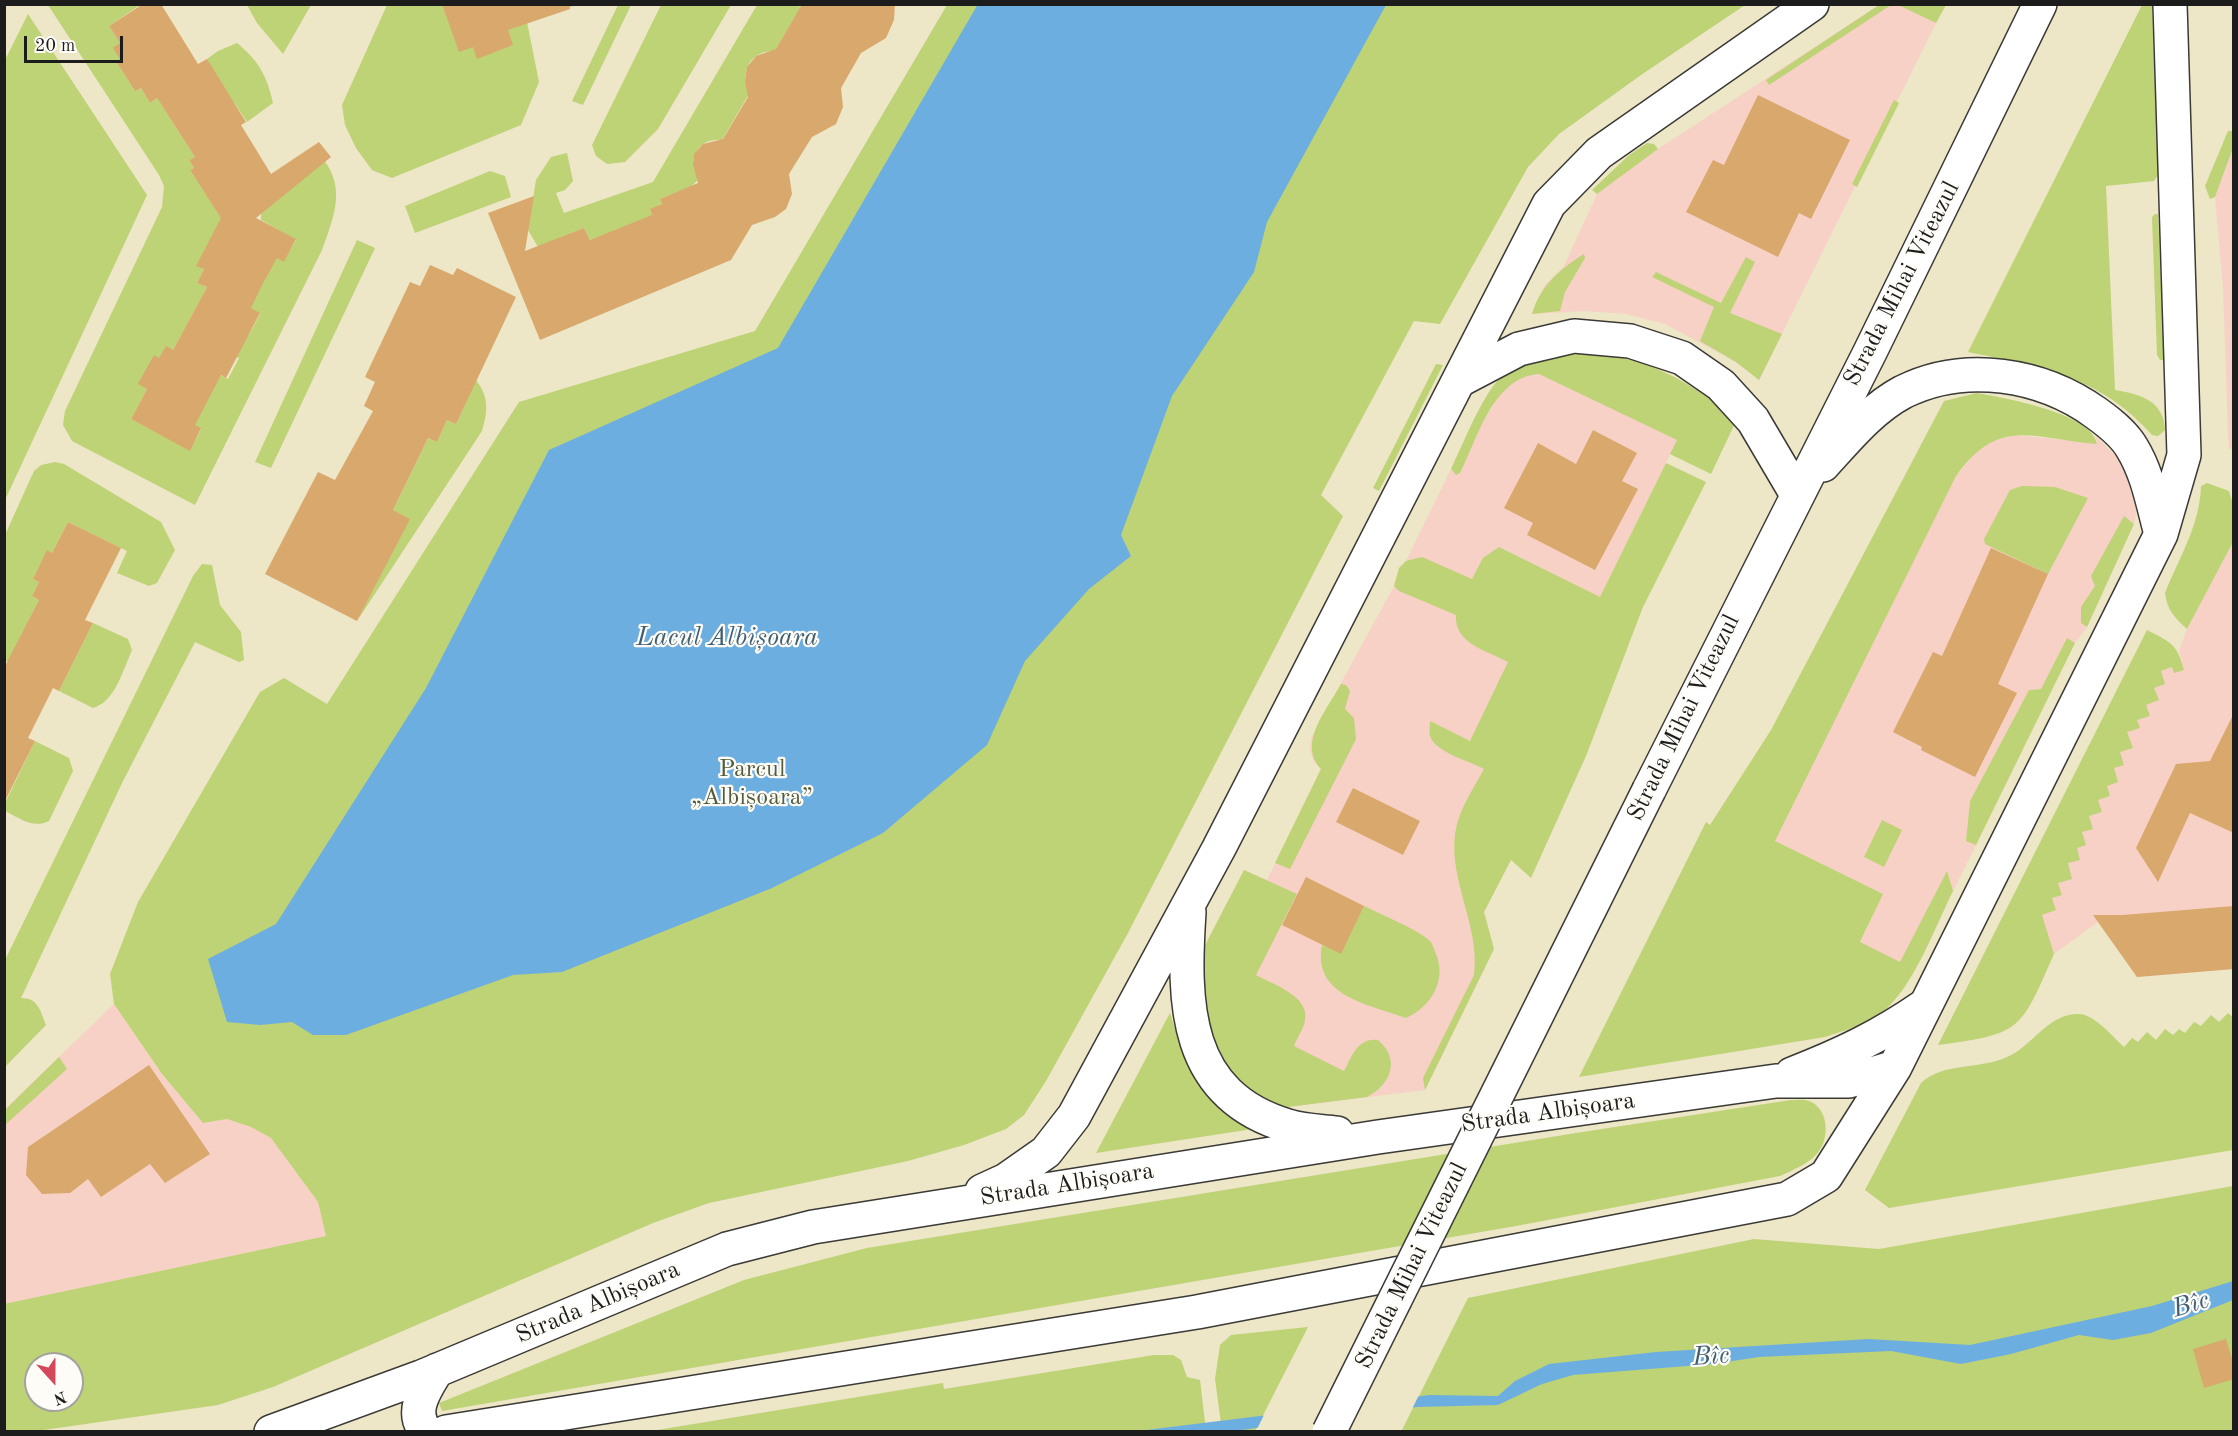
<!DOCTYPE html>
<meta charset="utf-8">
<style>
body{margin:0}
#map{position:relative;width:2238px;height:1436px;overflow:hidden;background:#ede6c7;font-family:"Old Standard TT",serif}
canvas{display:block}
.frame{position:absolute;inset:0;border:6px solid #1c1c1c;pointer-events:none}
.north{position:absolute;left:24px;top:1352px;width:60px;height:60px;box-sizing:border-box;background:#fdfcf7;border:2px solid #a3a29f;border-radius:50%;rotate:159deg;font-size:16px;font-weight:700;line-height:24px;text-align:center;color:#1c1c1c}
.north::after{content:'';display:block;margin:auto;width:21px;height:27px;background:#d1495b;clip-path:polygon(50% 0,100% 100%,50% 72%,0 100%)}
.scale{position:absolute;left:24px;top:36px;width:99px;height:27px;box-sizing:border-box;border:3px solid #1c1c1c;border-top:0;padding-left:8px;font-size:18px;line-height:21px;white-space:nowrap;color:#1c1c1c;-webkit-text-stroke:4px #fdfcf7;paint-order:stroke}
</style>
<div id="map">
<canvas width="2238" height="1436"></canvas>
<div class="frame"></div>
<div class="north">N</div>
<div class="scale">20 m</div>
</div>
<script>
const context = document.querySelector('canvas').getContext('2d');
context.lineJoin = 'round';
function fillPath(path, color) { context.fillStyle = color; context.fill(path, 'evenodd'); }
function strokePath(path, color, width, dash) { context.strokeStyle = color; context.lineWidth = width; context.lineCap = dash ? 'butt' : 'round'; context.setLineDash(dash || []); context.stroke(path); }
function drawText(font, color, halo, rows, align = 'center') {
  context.font = font + ' "Old Standard TT",serif'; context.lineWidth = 4.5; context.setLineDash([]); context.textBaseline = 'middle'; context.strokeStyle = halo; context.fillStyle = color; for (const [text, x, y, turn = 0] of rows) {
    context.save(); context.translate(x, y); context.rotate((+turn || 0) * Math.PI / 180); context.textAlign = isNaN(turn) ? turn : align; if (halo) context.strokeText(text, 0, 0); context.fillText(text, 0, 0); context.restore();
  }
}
fillPath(new Path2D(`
 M 1879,5 L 1898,5 L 1936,23 L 1759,380 L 1736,362 L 1665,324 L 1626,314 L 1585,311 L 1532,314 L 1544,286 L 1564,266 L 1597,194 L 1658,149 Z
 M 2233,148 L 2233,450 L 2229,448 L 2228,433 L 2223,288 L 2215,197 Z
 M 1544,374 L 1677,440 L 1600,598 L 1499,547 L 1583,624 L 1511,859 L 1484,912 L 1494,949 L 1425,1090 L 1288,1107 L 1252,1093 L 1244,870 L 1267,880 L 1321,769 L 1314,762 L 1310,750 L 1311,738 L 1394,586 L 1399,568 L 1406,561 L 1451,469 L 1452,472 L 1503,390 L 1525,375 Z
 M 2015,435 L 2097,443 L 2095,435 L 2121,461 L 2132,485 L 2137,508 L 2134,524 L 2124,516 L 2081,623 L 2087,627 L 2075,643 L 2067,638 L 2041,689 L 2029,690 L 1970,801 L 1966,840 L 1976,845 L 1953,891 L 1947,872 L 1900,963 L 1860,943 L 1872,918 L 1774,841 L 1956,476 L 1979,448 L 1998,439 Z
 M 2233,542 L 2233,969 L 2137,977 L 2098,922 L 2054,954 L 2041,915 L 2056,910 L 2052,898 L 2058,883 L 2077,848 L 2089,816 L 2106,786 L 2127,731 L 2146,705 L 2161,671 L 2172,667 L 2184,669 L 2179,651 L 2187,629 Z
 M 114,1004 L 162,1074 L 203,1123 L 227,1119 L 251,1127 L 271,1138 L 318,1202 L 326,1236 L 5,1304 L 5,1109 Z`), '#f7d1c6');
fillPath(new Path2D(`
 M 48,5 L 140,5 L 109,26 L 120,43 L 120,59 L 117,62 L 135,91 L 141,88 L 150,103 L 157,98 L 195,157 L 189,160 L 194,168 L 190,170 L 209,199 L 230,205 L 197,265 L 204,269 L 197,283 L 207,287 L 173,350 L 159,358 L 139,384 L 147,389 L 131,419 L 190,450 L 201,429 L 191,423 L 216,373 L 228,379 L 239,358 L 232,355 L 250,333 L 260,314 L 248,306 L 273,255 L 284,261 L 296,240 L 261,220 L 261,214 L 317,152 C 348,184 335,214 322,250 L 195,505 L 72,441 L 63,425 L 65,411 L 162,207 L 164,186 L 159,175 Z
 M 247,5 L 311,5 L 283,54 L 257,23 Z
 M 387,5 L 576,5 L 527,22 L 539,82 L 521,125 L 392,178 L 372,170 L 356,148 L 345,125 L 342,105 Z
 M 618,5 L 631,5 L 583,105 L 572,101 Z
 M 661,5 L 731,5 L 658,129 L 625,162 L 607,164 L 596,156 L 592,145 Z
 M 757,5 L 799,5 L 800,8 L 775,51 C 749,50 740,73 749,94 L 722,140 C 699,137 685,160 699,179 L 682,195 L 680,191 L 660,199 L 662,204 L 650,210 L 653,217 L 590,240 L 584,228 L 567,235 L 544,257 L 528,230 L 536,180 L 551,157 L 567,153 L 573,181 L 565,190 L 556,193 L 564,213 L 653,182 Z
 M 947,5 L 1745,5 L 1641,75 L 1559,134 L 1528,167 L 1440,324 L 1414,321 L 1321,495 L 1343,516 L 1128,933 L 1046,1081 L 1024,1115 L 1006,1129 L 964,1145 L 908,1161 L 709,1203 L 653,1223 L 273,1387 L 218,1405 L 37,1431 L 5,1431 L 4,1304 L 326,1236 L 318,1202 L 271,1138 L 251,1127 L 227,1119 L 203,1123 L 162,1074 L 114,1004 L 110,974 L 138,902 L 260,692 L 284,678 L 327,704 L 519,402 L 755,331 ZM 36,1364 L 72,1364 L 72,1400 L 36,1400 Z
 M 1879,5 L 1891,5 L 1769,85 L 1766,80 Z
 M 1898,5 L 1946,5 L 1936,23 Z
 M 2142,5 L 2152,5 L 2158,175 L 2154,181 L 2106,186 L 2115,390 C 2139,394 2164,400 2165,430 L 2158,436 L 2152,435 C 2100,376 2041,367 1968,352 Z
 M 28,14 L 147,195 L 5,500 L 5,60 Z
 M 237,43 C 259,61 267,76 273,103 L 247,122 L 234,102 L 230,105 L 207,59 L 218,51 Z
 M 1894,100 L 1899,103 L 1857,187 L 1852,184 Z
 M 2228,131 L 2233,131 L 2233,148 L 2215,197 L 2210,199 L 2205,186 Z
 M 1647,143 L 1654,144 L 1658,149 L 1597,194 L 1592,190 L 1628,156 Z
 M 490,171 L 505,176 L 511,197 L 415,233 L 405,206 Z
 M 2155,214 L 2158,214 L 2164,360 L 2160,360 L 2157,355 L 2152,217 Z
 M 357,240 L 375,248 L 271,468 L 255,462 Z
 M 1584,254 L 1585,258 L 1565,292 L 1560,311 L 1532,314 C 1540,286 1560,269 1584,254 Z
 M 1746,257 L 1755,262 L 1730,313 L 1782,334 L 1759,380 L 1736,362 L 1700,341 L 1714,307 L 1652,277 L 1656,272 L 1721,303 Z
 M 1589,353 C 1653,359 1687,381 1737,419 L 1711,474 L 1670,454 L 1677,440 L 1539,374 C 1493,377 1478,438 1460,473 L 1456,475 L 1451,469 C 1463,444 1478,406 1494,385 C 1513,360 1560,355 1589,353 Z
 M 1436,364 L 1443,365 L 1379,491 L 1373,488 Z
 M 476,380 C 489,397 488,411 482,431 L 357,621 L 409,519 L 393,510 L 428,438 L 437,442 L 447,420 L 456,424 Z
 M 1977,393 C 2004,398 2092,413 2097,444 C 2034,439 1999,415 1956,476 L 1775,841 L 1883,894 L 1860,942 L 1900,962 L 1947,871 L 1953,891 C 1935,927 1915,984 1884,1011 C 1867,1025 1845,1030 1825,1037 L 1579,1077 L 1706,822 L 1710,825 L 1771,730 L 1944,401 Z
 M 55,462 L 64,464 L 161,522 L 175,550 L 157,583 L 149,586 L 117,573 L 127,551 L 68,522 L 52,553 L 47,551 L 33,579 L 39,582 L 32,596 L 39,600 L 8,662 L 5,660 L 5,535 L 34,471 L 41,465 Z
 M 1666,463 L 1706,482 L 1643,607 L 1586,756 L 1531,878 L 1511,860 L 1484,912 L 1494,949 L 1425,1090 L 1423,1078 L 1474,975 C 1481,924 1444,874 1457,824 C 1462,805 1475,786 1484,769 C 1470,761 1436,753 1430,736 C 1429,732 1430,725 1430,721 L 1470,741 L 1508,662 C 1488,651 1454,644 1456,615 L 1399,591 L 1394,586 L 1399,568 L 1406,561 L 1422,557 L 1472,579 L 1483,558 L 1499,547 L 1600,597 Z
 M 2207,483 L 2229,491 L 2233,504 L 2233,542 L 2187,629 C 2175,618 2167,610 2165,593 C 2179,558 2200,525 2201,486 Z
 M 2022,486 L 2055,487 L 2088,498 L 2048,574 L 1985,544 L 1984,539 L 2010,490 Z
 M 2124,516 L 2134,524 L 2087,627 L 2081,623 L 2081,607 L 2095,586 L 2091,576 Z
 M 202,564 L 212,565 L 220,605 L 241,632 L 244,660 L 239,662 L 195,642 L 123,781 L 21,998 C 38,998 40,1010 46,1025 L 5,1067 L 5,960 L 193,576 Z
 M 93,623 L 128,639 L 132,650 C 123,670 115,702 93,708 L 59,691 Z
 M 2147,630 C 2170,642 2177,643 2184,670 L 2174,673 L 2172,667 L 2161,671 L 2165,684 L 2154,688 L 2159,700 L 2146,705 L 2150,716 L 2137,720 L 2140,728 L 2127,732 L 2133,748 L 2120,752 L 2124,765 L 2114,768 L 2118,782 L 2107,786 L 2110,796 L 2098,800 L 2102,812 L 2089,816 L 2093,829 L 2082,832 L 2086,845 L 2077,848 L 2080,860 L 2068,863 L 2072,879 L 2058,883 L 2062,895 L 2052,898 L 2056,910 L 2042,915 L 2054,954 C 2020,1030 2023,1034 1938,1045 Z
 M 2067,638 L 2075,643 L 1976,845 L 1966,841 L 1970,801 L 2029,690 L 2041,689 Z
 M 1341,684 L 1346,685 L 1350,691 L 1345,709 L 1354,718 L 1356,739 L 1290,869 L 1275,863 L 1321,769 C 1297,743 1327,710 1341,684 Z
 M 35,741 L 69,758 L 73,771 L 49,821 C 33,829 19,818 5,811 L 5,803 Z
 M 1882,820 L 1902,830 L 1884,867 L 1864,857 Z
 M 1244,870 L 1297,894 L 1256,975 C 1272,984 1310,996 1305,1020 C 1304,1029 1297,1037 1294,1046 L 1344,1071 C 1352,1056 1358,1037 1378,1040 C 1401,1060 1391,1084 1367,1097 L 1288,1107 L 1273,1104 L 1252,1093 L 1229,1071 L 1218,1055 L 1206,1027 L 1201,953 Z
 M 1364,906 C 1380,914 1419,930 1430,941 C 1433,944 1434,950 1436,954 C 1447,980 1431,1007 1406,1018 C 1368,1004 1312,996 1322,945 L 1341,953 Z
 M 1170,1013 L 1184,1057 L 1210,1094 L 1253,1129 L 1096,1153 Z
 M 2228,1013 L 2234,1018 L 2233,1150 L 1889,1208 L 1865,1190 L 1921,1083 C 1943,1062 1979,1070 2007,1057 C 2033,1046 2049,1012 2080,1014 C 2096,1016 2113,1037 2124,1047 L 2132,1038 L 2138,1042 L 2147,1032 L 2156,1040 L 2165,1029 L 2173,1035 L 2179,1029 L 2185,1033 L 2194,1022 L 2201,1026 L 2211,1015 L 2219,1022 Z
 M 59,1057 L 67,1069 L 5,1125 L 5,1110 Z
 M 1791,1100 C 1796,1100 1804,1099 1809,1101 C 1828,1108 1830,1136 1819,1151 C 1811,1163 1793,1170 1780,1176 L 1516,1226 L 442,1411 L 439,1403 L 744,1280 L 867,1248 L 1576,1133 Z
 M 2233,1186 L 2233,1431 L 1401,1432 L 1468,1298 L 1754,1239 L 1879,1249 Z
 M 1308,1327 L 1255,1431 L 1222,1431 L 1215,1379 L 1220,1345 L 1231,1335 Z
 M 1154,1355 L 1173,1355 L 1181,1360 L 1187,1377 L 1200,1380 L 1206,1431 L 645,1432 L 943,1383 L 944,1389 Z`), '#bed276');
fillPath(new Path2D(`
 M 978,4 L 1386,5 L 1267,222 L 1254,272 L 1172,396 L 1121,535 L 1131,556 L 1089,589 L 1025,661 L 987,745 L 883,833 L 772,888 L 562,972 L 513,975 L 346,1035 L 313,1035 L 292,1022 L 260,1025 L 227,1022 L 208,959 L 276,924 L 426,688 L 549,450 L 778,348 Z
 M 2233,1281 L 2233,1300 L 2151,1333 L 2113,1340 L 2079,1335 L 2011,1354 L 1961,1364 L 1891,1351 L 1759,1357 L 1713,1364 L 1573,1375 L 1542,1384 L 1498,1405 L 1417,1407 L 1234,1431 L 1130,1432 L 1430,1395 L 1498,1396 L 1515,1381 L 1549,1364 L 1656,1352 L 1869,1339 L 1970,1345 L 2152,1306 Z`), '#6daee1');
fillPath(new Path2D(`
 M 1420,1393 L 1411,1411 L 1256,1431 L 1265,1413 Z`), '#ede6c7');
fillPath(new Path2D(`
 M 143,4 L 161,4 L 198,64 L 207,59 L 246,122 L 241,125 L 271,174 L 319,142 L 331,157 L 256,218 L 296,239 L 284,262 L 277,258 L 263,283 L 251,308 L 260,313 L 226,378 L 221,375 L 195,425 L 201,428 L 190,451 L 131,419 L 147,389 L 138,384 L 154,355 L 159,358 L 166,346 L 173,350 L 207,287 L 197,283 L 204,269 L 196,266 L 221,218 L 190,170 L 194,168 L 189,160 L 195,157 L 157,98 L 150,103 L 141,88 L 135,91 L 116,61 L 120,59 L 113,48 L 120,43 L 109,26 Z
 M 442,4 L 569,4 L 570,9 L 508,30 L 513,45 L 477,59 L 473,47 L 459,52 Z
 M 802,4 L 895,4 L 894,20 L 886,38 L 861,53 L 841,88 L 843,107 L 836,124 L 812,137 L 789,174 L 792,194 L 786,209 L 775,217 L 752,225 L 731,260 L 540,340 L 488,213 L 534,196 L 525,251 L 584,228 L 590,240 L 652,215 L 650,209 L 662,204 L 660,199 L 698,183 L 693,165 L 694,154 L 703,144 L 723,139 L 748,97 L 745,81 L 747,67 L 756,56 L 776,49 Z
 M 1758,95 L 1850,140 L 1811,219 L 1799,213 L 1778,257 L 1686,212 L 1713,160 L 1724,165 Z
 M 430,265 L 453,275 L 457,268 L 516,297 L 456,424 L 447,420 L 437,442 L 428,438 L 393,510 L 410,519 L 357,621 L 265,574 L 318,472 L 335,480 L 373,411 L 364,406 L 375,382 L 365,377 L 410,282 L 420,286 Z
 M 1593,430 L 1637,453 L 1622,481 L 1638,489 L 1595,570 L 1527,535 L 1533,523 L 1504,508 L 1538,443 L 1576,464 Z
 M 68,522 L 121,548 L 85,620 L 93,623 L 59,691 L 53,688 L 28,738 L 35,741 L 4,803 L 4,668 L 39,600 L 32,596 L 39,582 L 33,579 L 47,550 L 52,553 Z
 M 1991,548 L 2048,574 L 1998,684 L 2017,693 L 1975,777 L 1921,750 L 1922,747 L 1893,732 L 1933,652 L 1942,656 Z
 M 2234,713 L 2234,833 L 2190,813 L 2158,882 L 2136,848 L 2176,764 L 2210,761 Z
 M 1353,788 L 1420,821 L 1403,855 L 1336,822 Z
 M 1306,877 L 1364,906 L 1341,954 L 1282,925 Z
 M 2234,906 L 2234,969 L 2137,977 L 2093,915 L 2123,915 Z
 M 149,1065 L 210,1154 L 165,1183 L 150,1164 L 101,1197 L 88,1179 L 70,1193 L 42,1194 L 26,1175 L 28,1147 Z
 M 2226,1339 L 2234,1366 L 2234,1379 L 2204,1388 L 2193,1349 Z`), '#d9a86d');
const major = new Path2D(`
 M 1460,380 L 1519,349 L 1574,336 L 1630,341 L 1682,358 L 1721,385 L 1753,420 L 1796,493
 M 1823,465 C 1847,439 1871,409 1903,392 C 1965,361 2042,374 2096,413 C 2110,423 2124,434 2132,448 C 2148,474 2153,505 2161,534
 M 1649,790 L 1870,352 L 2040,4
 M 1189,912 C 1183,1003 1183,1095 1288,1126 C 1303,1131 1321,1131 1337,1133
 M 1792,1074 C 1843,1054 1879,1037 1924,1006
 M 982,1191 L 1006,1180 L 1046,1152 L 1074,1116 L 1219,848 L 1549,204 L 1599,153 L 1812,4
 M 271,1432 L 421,1377 L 727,1249 L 813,1227 L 1378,1137 L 1776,1081 L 1849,1081 L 1895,1067
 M 427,1432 C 408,1413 426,1388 437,1370
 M 446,1432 L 1197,1312 L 1787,1199 L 1826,1176 L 1895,1067 L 2161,534 L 2184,455 L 2170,4`);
strokePath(major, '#3b3a36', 36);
strokePath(major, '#fff', 33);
const majorBridge = new Path2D(`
 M 1329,1432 L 1649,790`);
strokePath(majorBridge, '#3b3a36', 36, []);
strokePath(majorBridge, '#fff', 33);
drawText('24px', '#1c1c1c', '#fdfcf7', [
 ["Strada Mihai Viteazul",1902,284,-63],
 ["Strada Mihai Viteazul",1684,718,-64],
 ["Strada Albișoara",1548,1113,-8],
 ["Strada Albișoara",1067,1185,-9],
 ["Strada Mihai Viteazul",1412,1266,-64],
 ["Strada Albișoara",598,1303,-23]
]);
drawText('24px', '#555c3c', '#fdfcf7', [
 ["Parcul",752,770],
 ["„Albișoara”",752,798]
]);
drawText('italic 26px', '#405e75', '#fdfcf7', [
 ["Lacul Albișoara",727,638],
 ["Bîc",2191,1305,-17],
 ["Bîc",1711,1357,-4]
]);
</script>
